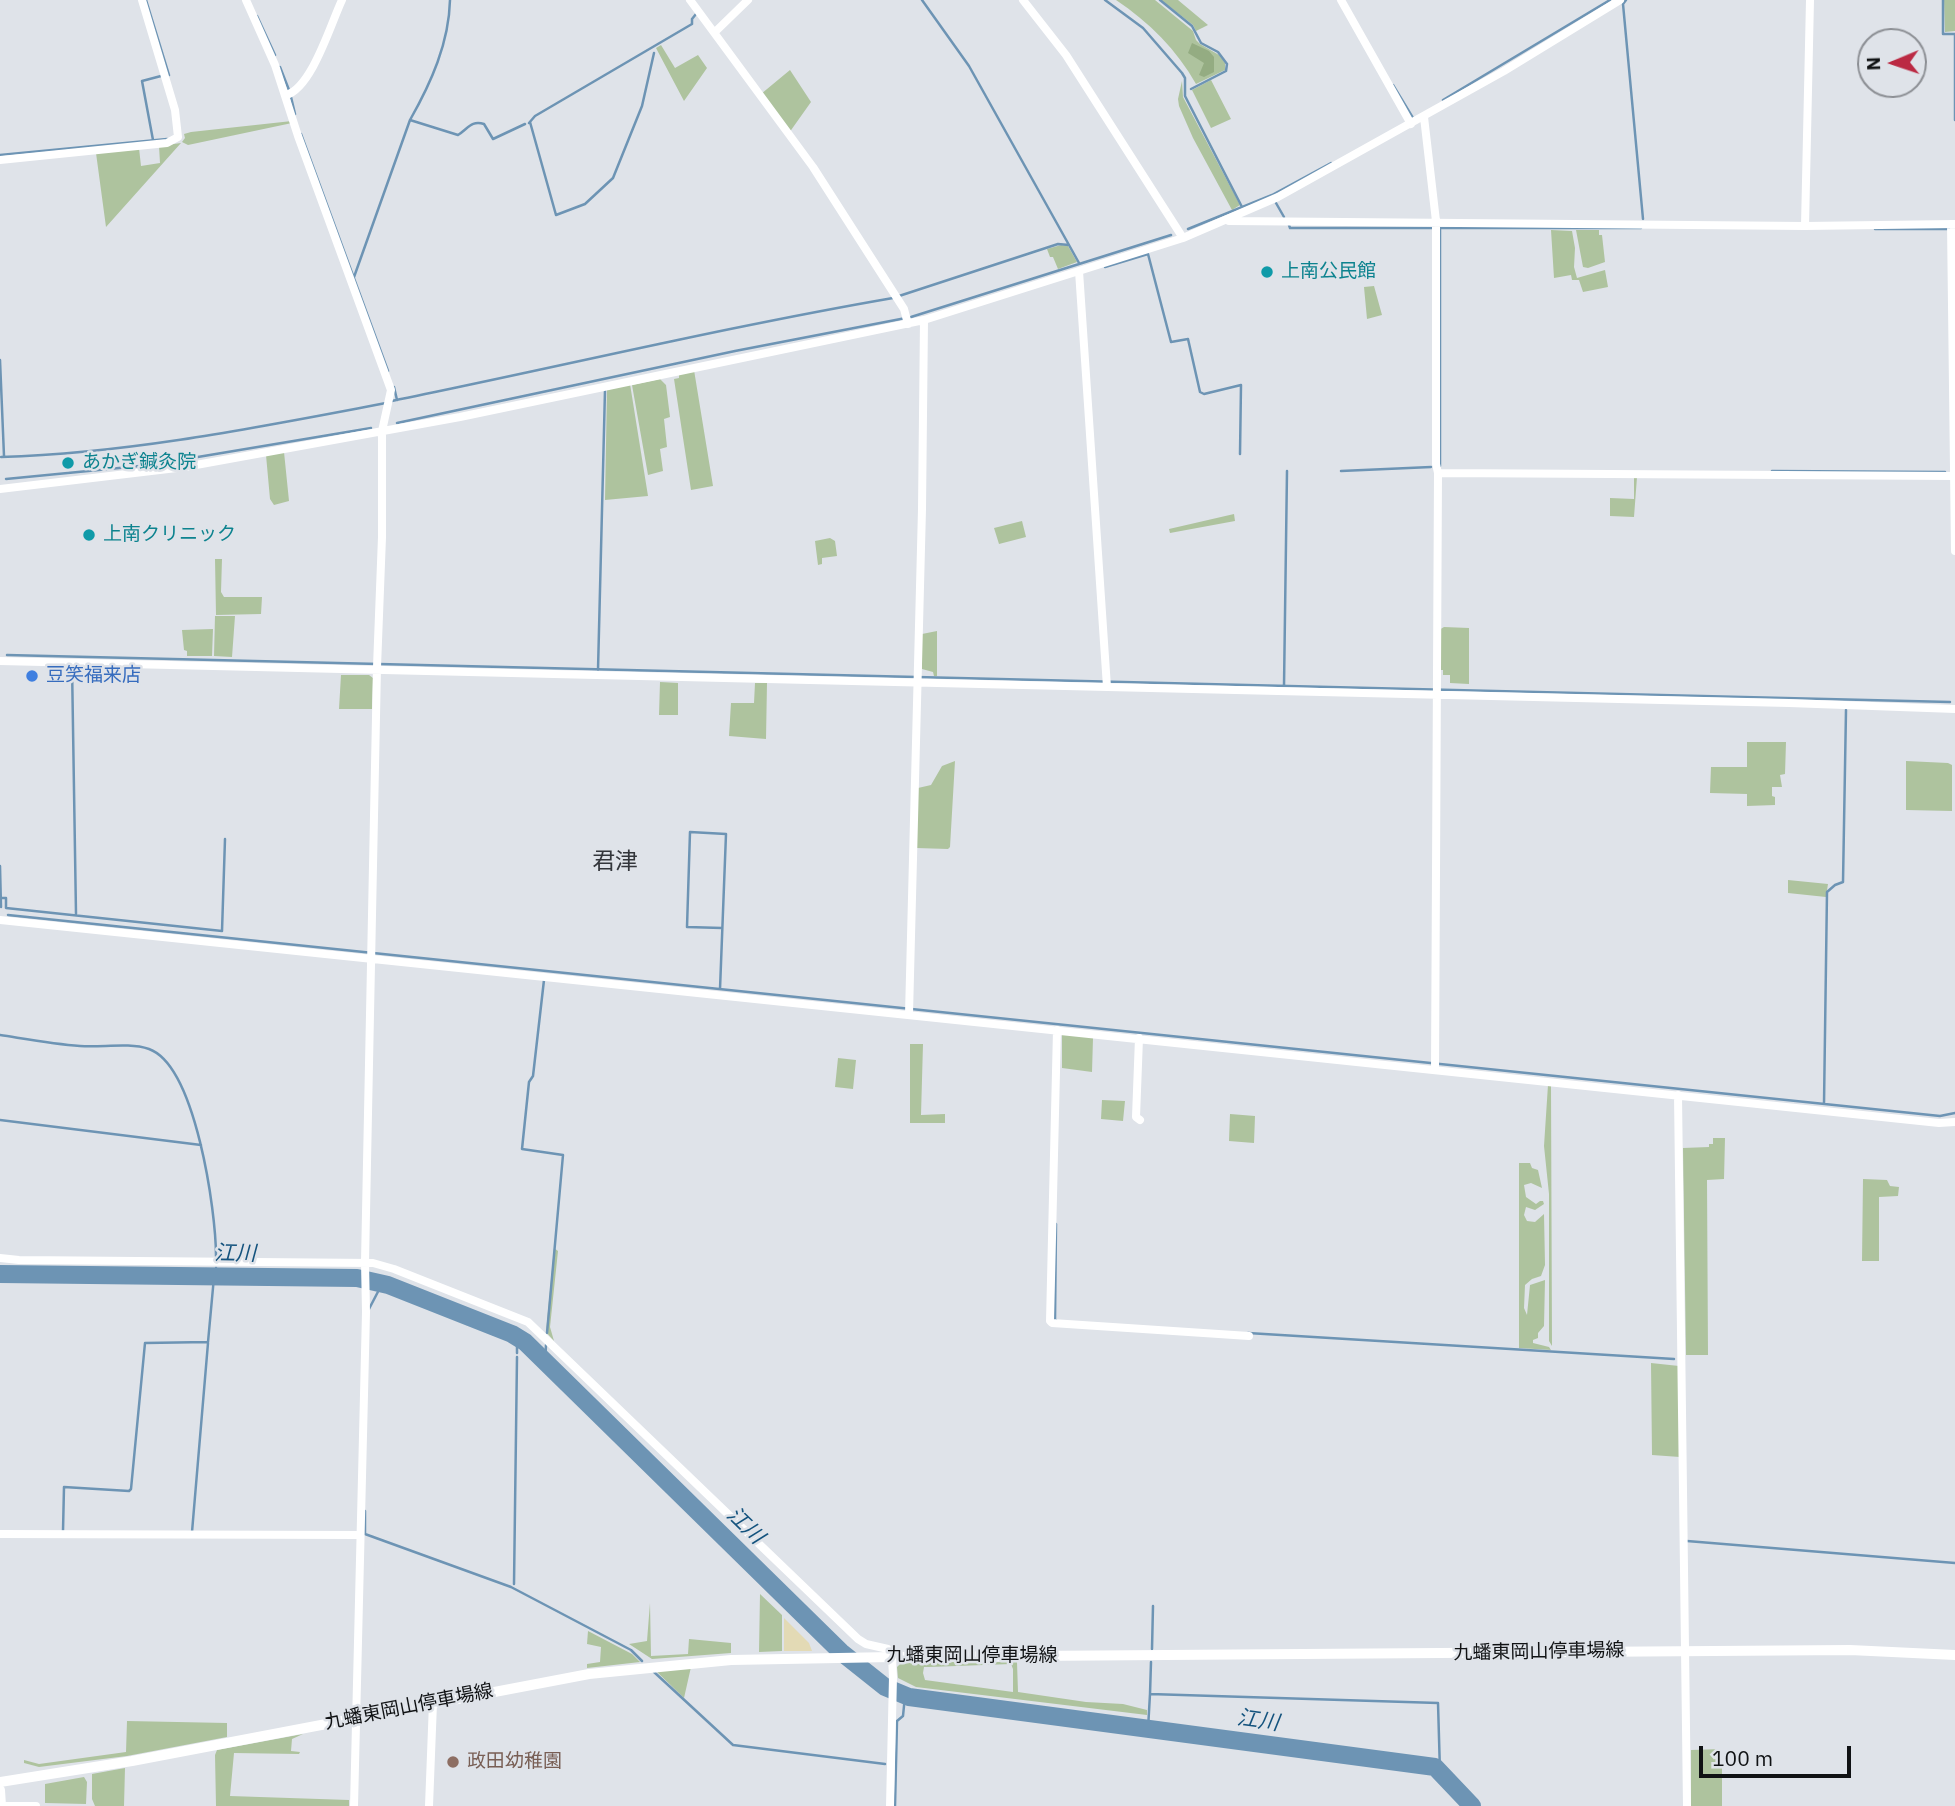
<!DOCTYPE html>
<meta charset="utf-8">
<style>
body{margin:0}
#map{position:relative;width:1955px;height:1806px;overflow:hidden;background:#dfe3e9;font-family:"IBM Plex Sans",sans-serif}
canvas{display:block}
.north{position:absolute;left:1857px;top:28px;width:70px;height:70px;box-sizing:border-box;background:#dfe3e9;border:2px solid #8c8f94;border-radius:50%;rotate:268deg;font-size:19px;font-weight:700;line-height:28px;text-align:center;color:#101214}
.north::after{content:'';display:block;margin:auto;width:24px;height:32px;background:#bb2a43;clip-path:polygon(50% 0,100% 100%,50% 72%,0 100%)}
.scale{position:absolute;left:1699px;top:1746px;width:152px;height:32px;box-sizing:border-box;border:4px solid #101214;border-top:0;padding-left:9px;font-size:21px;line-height:24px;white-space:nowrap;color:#101214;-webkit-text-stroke:5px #dfe3e9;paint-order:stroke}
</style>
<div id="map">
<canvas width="1955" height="1806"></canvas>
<div class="north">N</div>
<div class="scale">100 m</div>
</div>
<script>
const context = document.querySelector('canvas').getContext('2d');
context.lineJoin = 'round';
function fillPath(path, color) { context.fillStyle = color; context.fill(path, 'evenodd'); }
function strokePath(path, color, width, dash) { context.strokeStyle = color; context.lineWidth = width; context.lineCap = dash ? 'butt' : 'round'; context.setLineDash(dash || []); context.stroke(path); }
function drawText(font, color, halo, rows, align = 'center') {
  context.font = font + ' "IBM Plex Sans","Noto Sans JP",sans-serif'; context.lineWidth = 5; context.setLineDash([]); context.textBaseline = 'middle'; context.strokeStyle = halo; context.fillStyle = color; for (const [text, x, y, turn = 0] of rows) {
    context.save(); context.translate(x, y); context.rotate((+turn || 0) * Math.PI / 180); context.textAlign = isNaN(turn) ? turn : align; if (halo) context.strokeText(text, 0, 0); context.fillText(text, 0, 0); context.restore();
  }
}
fillPath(new Path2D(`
 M 1116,0 L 1155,0 L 1193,31 L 1196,40 L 1200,44 L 1219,55 L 1225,63 L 1225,70 L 1196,84 C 1177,50 1149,22 1116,0 Z
 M 1161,0 L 1178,0 L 1208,25 L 1196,31 L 1193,25 Z
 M 1944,0 L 1955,0 L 1955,31 L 1945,32 Z
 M 661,45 L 675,68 L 698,55 L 707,68 L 684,101 L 656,48 Z
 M 790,70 L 811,102 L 789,133 L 761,94 Z
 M 1211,80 L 1231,119 L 1211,128 L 1192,90 Z
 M 1182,81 L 1183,97 L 1240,205 L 1232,210 L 1193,138 L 1179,106 L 1178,99 Z
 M 292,121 L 292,123 L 188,145 L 182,142 L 185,138 L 184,134 L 191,132 Z
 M 181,143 L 106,227 L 96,153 L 139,148 L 141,166 L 160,163 L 159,146 Z
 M 1551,230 L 1572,231 L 1575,248 L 1574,267 L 1577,278 L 1605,270 L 1608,287 L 1583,292 L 1579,280 L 1572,280 L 1571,275 L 1554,278 Z
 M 1576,230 L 1599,230 L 1599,235 L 1602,235 L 1605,262 L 1588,268 L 1583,267 Z
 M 1061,245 L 1068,246 L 1077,262 L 1058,269 L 1053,257 L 1050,257 L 1047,249 Z
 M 1374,286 L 1382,315 L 1367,319 L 1364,287 Z
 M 694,370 L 713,486 L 691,490 L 674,379 L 679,378 L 679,373 Z
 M 660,379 L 666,385 L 670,417 L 664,419 L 667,447 L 660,449 L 663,471 L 648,475 L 632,385 Z
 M 630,384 L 648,496 L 605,500 L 607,389 Z
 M 284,452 L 289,501 L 274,505 L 270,499 L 266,455 Z
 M 1634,477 L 1637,477 L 1634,517 L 1610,516 L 1610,498 L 1634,499 Z
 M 1234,514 L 1235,521 L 1170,533 L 1169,529 Z
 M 1022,521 L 1026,537 L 999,544 L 994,528 Z
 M 830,538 L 835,541 L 837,556 L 822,558 L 822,564 L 818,565 L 815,541 Z
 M 215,559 L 222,559 L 221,592 L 224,597 L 262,597 L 261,614 L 216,615 Z
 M 215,616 L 235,616 L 232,657 L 214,656 Z
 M 1444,627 L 1469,628 L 1469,684 L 1450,683 L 1450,675 L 1443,675 L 1443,670 L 1439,670 L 1439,630 Z
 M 213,629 L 212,656 L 187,656 L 187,651 L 184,650 L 182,630 Z
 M 937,631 L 937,676 L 934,676 L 933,672 L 922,669 L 922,634 Z
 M 341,675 L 369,675 L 373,678 L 372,709 L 339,709 Z
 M 660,682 L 678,683 L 678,715 L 659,715 Z
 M 755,683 L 767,683 L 766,739 L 729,736 L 731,703 L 754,703 Z
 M 1747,742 L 1786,742 L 1785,774 L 1780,775 L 1782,787 L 1772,787 L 1772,796 L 1775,797 L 1775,805 L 1747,806 L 1747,794 L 1710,793 L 1711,767 L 1747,767 Z
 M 955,761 L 950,847 L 948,849 L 916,848 L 918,788 L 931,785 L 942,766 Z
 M 1906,761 L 1948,763 L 1952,765 L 1952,811 L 1906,810 Z
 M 1788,880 L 1828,884 L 1826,897 L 1788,893 Z
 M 1062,1033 L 1093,1038 L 1092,1072 L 1062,1068 Z
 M 910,1044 L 923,1044 L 921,1115 L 945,1114 L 945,1123 L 910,1123 Z
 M 838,1058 L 856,1060 L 853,1089 L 835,1087 Z
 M 1548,1085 L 1551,1086 L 1552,1346 L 1549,1341 L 1549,1194 L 1544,1146 Z
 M 1102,1100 L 1125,1101 L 1123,1121 L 1101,1119 Z
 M 1230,1114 L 1255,1116 L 1254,1143 L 1229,1141 Z
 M 1713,1138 L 1725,1138 L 1724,1179 L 1707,1180 L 1708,1355 L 1686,1355 L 1683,1148 L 1709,1147 L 1709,1144 L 1713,1144 Z
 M 1519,1163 L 1530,1163 L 1532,1168 L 1538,1170 L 1542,1188 L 1531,1183 L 1524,1185 L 1526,1197 L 1536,1204 L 1540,1201 L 1543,1201 L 1544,1204 L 1535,1210 L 1526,1207 L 1524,1215 L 1527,1221 L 1535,1222 L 1544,1214 L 1545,1265 L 1541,1276 L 1532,1279 L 1525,1285 L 1524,1308 L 1527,1315 L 1530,1285 L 1545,1280 L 1544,1326 L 1538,1333 L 1538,1338 L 1533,1340 L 1533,1343 L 1549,1347 L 1551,1350 L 1519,1348 Z
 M 1863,1179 L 1887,1180 L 1890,1186 L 1899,1187 L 1898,1196 L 1879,1197 L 1879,1261 L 1862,1261 Z
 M 554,1248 L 558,1251 L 550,1327 L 554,1341 L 546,1332 Z
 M 1651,1363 L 1679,1366 L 1680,1457 L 1652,1455 Z
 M 760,1594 L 782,1615 L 782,1651 L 759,1652 Z
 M 650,1603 L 651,1656 L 688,1654 L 689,1639 L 731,1643 L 731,1653 L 652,1659 L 629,1644 L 647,1641 Z
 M 588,1631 L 632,1654 L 640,1662 L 587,1668 L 587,1664 L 600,1662 L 601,1647 L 587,1644 Z
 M 902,1662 L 1017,1662 L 1018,1692 L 1086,1702 L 1123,1704 L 1147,1710 L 1147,1715 L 916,1687 L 898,1678 L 897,1667 ZM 1011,1664 L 1013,1669 L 1013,1692 L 925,1680 L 923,1673 L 924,1667 L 929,1667 Z
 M 691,1667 L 684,1698 L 656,1671 Z
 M 127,1721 L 227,1723 L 227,1737 L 127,1756 L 39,1767 L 24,1763 L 24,1760 L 39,1764 L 126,1752 Z
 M 303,1734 L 292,1739 L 291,1751 L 300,1752 L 299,1754 L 234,1753 L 230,1796 L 349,1800 L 349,1806 L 216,1806 L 215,1755 L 217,1750 Z
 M 1722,1749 L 1722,1806 L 1691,1806 L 1691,1750 Z
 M 125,1768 L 124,1806 L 95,1806 L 92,1799 L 92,1774 Z
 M 84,1777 L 87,1782 L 86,1804 L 45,1803 L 45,1784 Z`), '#aec39e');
fillPath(new Path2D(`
 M 1192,43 L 1209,51 L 1214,57 L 1214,72 L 1204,77 L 1199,75 L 1204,63 L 1188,53 Z`), '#94ac82');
fillPath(new Path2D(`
 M 784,1618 L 809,1643 L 812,1651 L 784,1651 Z`), '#e3dab5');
strokePath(new Path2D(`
 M 146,0 L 169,75
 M 922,0 L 969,66 L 1069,245
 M 1105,0 L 1143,28 L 1182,73 L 1185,78 L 1185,96 L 1242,207
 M 1160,0 L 1192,26 L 1201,43 L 1218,52 L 1227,64 L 1226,71 L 1191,89
 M 1626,0 L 1623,4 L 1643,219
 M 1943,0 L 1943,34 L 1955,34 L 1955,120
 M 257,16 L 275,55
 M 280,67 L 289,90
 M 1393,85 L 1413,118
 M 291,97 L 295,114
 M 1443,100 L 1610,0
 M 410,120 C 431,83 449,43 450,0
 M 530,122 L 556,215 L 585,204 L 613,178 L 642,106 L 654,53
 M 529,123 L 535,116 L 692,24 L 692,19 L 696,14
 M 301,134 L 388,371
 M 153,140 L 142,81 L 161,76
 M 0,155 L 167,139
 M 1276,203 L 1284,217
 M 1289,225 L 1290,228 L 1434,228
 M 1440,228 L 1440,466
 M 1441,228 L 1641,228
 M 1188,229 L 1272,195 L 1331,163
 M 1875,229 L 1949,229
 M 1105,267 L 1148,254 L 1171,342 L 1188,339 L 1200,392 L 1204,394 L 1241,385 L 1240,454
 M 354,277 L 410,120 L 458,135 C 468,129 471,120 484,124 L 493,139 L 525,124
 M 899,296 L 1058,244 L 1069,245 L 1079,263
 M 0,360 L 4,456
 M 394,387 L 397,400
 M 392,401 C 559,367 725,327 893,298
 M 397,423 L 735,351 L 911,317 L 1171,235
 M 1,457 C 131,453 259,427 386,403
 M 1341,471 L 1431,467
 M 1772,471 L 1945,472
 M 6,479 L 150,465 L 371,428
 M 7,655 L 1950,702
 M 72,665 L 76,914
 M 598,670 L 605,390
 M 1284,686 L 1287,471
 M 0,866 L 1,907
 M 1,898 L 6,898 L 6,908 L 222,931 L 225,839
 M 8,915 L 1940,1116 L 1955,1113
 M 544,980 L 533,1076 L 529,1082 L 522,1149 L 563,1155 L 547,1333
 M 720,989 L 726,834 L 690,832 L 687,927 L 722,928
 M 0,1035 C 26,1039 53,1044 80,1046 C 101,1048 128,1042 149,1049 C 196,1066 216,1212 216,1256
 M 1824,1104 L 1827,892 L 1835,885 L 1843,882 L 1846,710
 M 0,1120 L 201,1145
 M 1056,1224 L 1055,1320 L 1056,1320
 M 216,1268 L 216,1277
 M 369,1309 L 382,1284
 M 1248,1333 L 1674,1359
 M 517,1353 L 517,1337
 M 545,1362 L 546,1345
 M 365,1511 L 365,1534 L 511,1587 L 631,1650 L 642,1661
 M 63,1531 L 64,1487 L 129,1491 L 131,1489 L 145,1343 L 208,1342 L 214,1277
 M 192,1532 L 208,1343
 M 1687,1541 L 1955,1563
 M 514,1584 L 517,1357
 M 1152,1649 L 1153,1606
 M 654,1672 L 733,1745 L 885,1764
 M 1150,1694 L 1151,1662
 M 1148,1729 L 1150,1694 L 1438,1703 L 1440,1772
 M 895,1806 L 897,1721 L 903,1716 L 905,1696`), '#6d94b4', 2.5);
strokePath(new Path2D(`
 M 0,1274 L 357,1278 L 388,1285 L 512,1334 L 525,1342 L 841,1652 L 885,1687 L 909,1697 L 1435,1767 L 1472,1806`), '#6d94b4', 18);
strokePath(new Path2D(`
 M 246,0 L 275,65 L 298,136 L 391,390 L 382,431 L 382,537 L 377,667 L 365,1262 L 366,1312 L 354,1806
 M 690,0 L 813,167 L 904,309 L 908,324
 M 1023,0 L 1066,55 L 1183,238
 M 1341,0 L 1411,124
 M 715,32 L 748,0
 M 286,95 C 312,88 331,23 342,0
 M 1424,117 L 1436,221 L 1436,464 L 1438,473 L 1435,1070
 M 0,160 L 167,143 L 178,137 L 175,110 L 142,0
 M 1229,221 L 1805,226 L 1955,224
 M 1951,224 L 1955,551
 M 1805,226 L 1810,0
 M 1079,271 L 1107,687
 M 1438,473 L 1955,476
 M 0,489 L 185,467 L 460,417 L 924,320 L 1183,238 L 1278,197 L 1504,71 L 1620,0
 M 0,661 L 1789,703 L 1955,709
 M 0,920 L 1939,1123 L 1955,1122
 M 909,1014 L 922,509 L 924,320
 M 1057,1030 L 1050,1321 L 1052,1323 L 1249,1336
 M 1139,1038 L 1136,1117 L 1140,1120
 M 1678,1095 L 1687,1806
 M 0,1258 L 19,1260 L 373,1263 L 394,1269 L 528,1322 L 858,1639 L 866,1644 L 888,1649 L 892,1657 L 893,1677 L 890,1806
 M 0,1534 L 360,1535
 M 1,1806 L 36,1806
 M 429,1806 L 433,1703`), '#fff', 8);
strokePath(new Path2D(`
 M 0,1782 L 132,1761 L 589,1674 L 731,1660 L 892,1657 L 1850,1650 L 1955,1655
 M 0,1790 L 1,1806`), '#fff', 10);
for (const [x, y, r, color] of [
 [1267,272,7,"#0f9aa8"],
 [68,463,7,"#0f9aa8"],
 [89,535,7,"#0f9aa8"],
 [32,676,7,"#3f7fe0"],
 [453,1762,7,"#8d6e63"]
]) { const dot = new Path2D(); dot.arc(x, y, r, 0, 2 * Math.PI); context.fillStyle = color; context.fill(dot); strokePath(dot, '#dfe3e9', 2.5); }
drawText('19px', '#0d838f', '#dfe3e9', [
 ["上南公民館",1281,272],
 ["あかぎ鍼灸院",82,463],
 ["上南クリニック",103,535]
], 'left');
drawText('19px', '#366cbe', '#dfe3e9', [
 ["豆笑福来店",46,676]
], 'left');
drawText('19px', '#101214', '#dfe3e9', [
 ["九蟠東岡山停車場線",1539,1652,-1],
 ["九蟠東岡山停車場線",972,1656],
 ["九蟠東岡山停車場線",409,1707,-11]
]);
drawText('19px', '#785e54', '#dfe3e9', [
 ["政田幼稚園",467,1762]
], 'left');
drawText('italic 21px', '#14537e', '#dfe3e9', [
 ["江川",235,1254,1],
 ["江川",745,1526,44],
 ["江川",1258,1721,8]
]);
drawText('23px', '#33363b', '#dfe3e9', [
 ["君津",615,862]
]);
</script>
